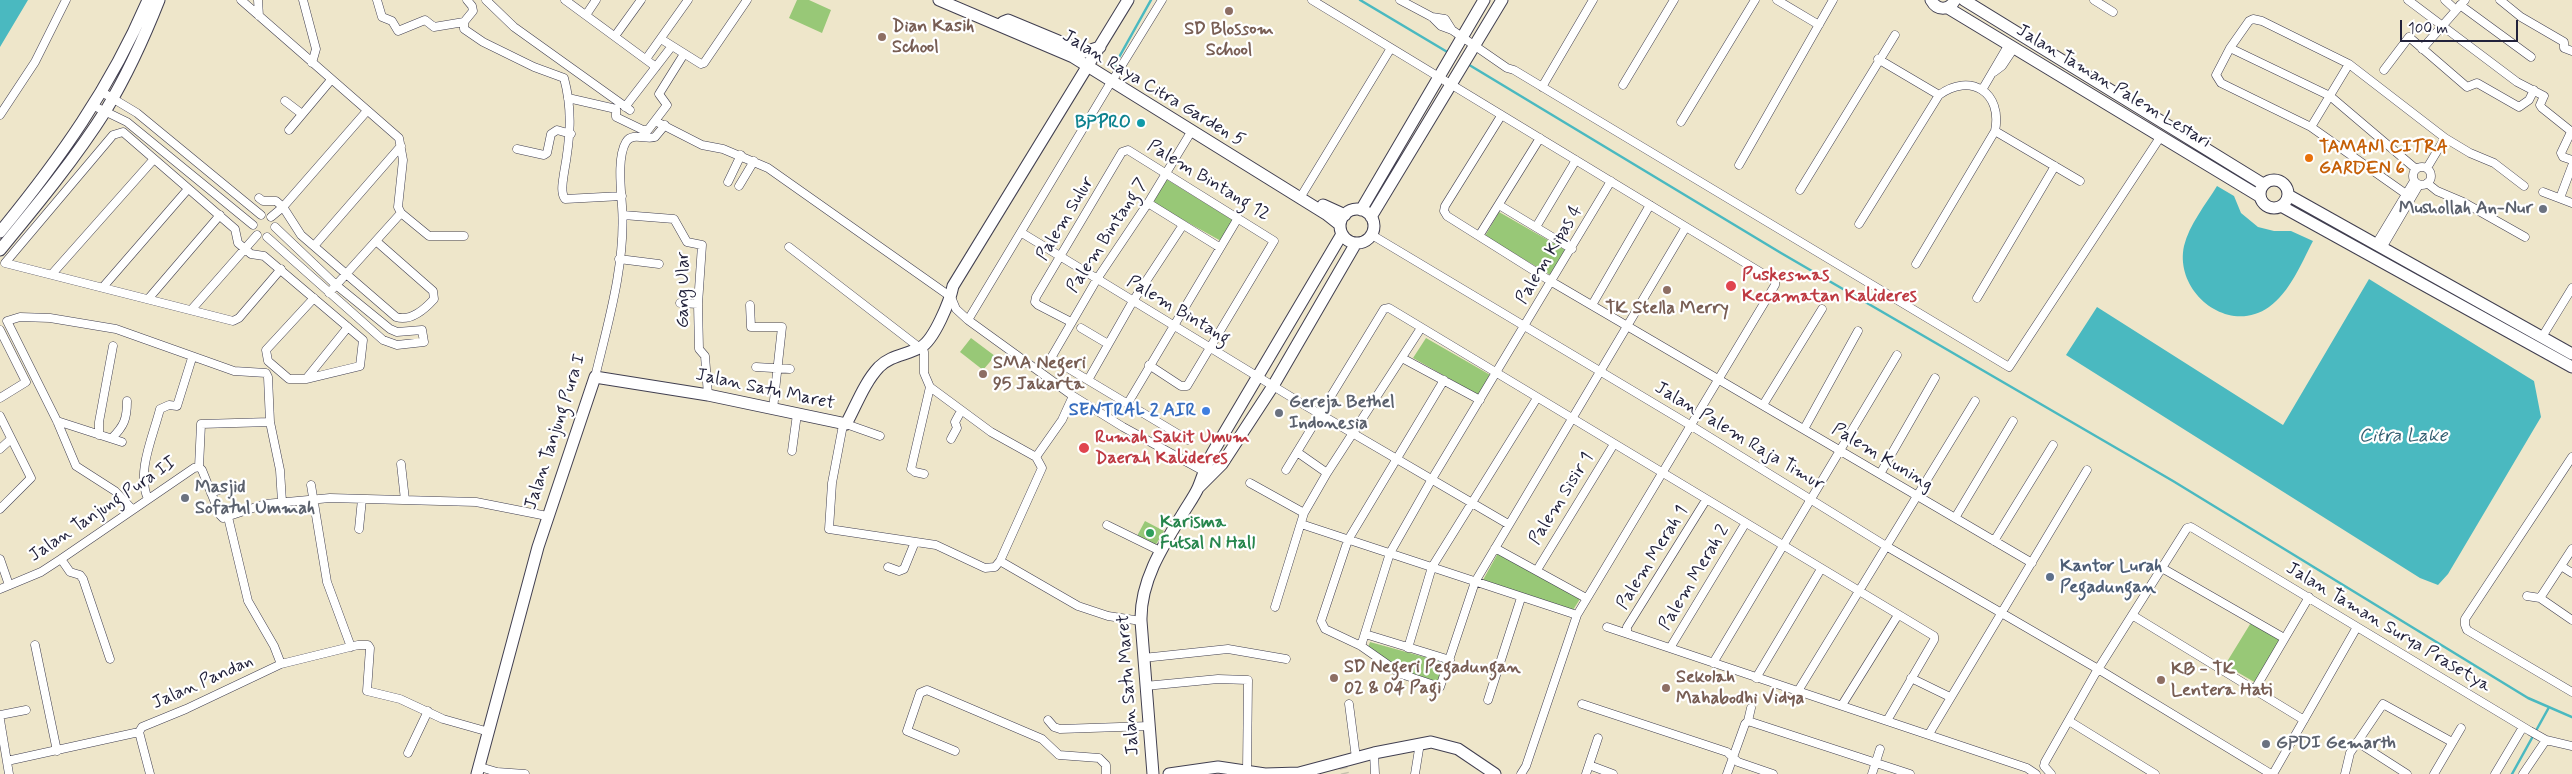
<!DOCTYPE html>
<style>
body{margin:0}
#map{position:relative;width:2572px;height:774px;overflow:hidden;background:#eee6ca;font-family:Mynerve,sans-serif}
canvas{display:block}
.scale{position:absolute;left:2400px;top:20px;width:118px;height:22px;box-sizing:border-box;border:2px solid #22223b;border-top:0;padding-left:6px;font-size:15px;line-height:18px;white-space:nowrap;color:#22223b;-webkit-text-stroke:4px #fff;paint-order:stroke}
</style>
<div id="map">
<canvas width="2572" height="774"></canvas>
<div class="scale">100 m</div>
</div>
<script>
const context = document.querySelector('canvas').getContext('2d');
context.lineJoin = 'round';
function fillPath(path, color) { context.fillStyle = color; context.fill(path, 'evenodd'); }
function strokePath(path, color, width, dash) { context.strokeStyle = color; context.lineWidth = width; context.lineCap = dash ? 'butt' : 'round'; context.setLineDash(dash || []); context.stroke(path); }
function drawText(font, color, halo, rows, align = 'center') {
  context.font = font + ' Mynerve,sans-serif'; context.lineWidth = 4.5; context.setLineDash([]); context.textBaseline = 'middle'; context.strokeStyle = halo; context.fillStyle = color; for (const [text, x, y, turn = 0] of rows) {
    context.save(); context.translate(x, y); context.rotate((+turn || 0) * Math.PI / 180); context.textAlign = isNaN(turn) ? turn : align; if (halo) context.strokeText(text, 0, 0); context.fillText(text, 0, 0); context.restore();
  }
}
fillPath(new Path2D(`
 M 797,0 L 809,0 L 831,10 L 822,33 L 789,18 Z
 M 1166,179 L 1234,221 L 1221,241 L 1153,203 Z
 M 1499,212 L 1567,251 L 1552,276 L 1485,236 Z
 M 971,338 L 995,356 L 983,370 L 960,352 Z
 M 1426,338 L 1492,376 L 1480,396 L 1413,358 Z
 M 1145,521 L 1164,531 L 1155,546 L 1137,536 Z
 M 1498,553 L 1580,599 L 1573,610 L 1483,580 Z
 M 2252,621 L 2282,639 L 2256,683 L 2225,665 Z
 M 1370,642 L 1446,663 L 1440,684 L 1397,670 L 1367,650 Z`), '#98c877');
fillPath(new Path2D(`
 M 0,0 L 28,0 L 0,47 Z
 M 2217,186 L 2234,196 L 2241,213 L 2258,227 L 2274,231 L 2291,231 L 2313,241 C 2301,264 2290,292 2269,307 C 2228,336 2174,292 2184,246 C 2189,225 2206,204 2217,186 Z
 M 2369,279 L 2534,381 L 2541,417 L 2448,574 L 2438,585 L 2420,578 L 2066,355 L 2097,307 L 2283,425 Z`), '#4ab9c0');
strokePath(new Path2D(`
 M 1360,0 L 1449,53
 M 1466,63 L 1781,253 L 2173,481 L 2528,698 L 2572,717
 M 1113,68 L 1151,0
 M 2512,774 L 2548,709`), '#4ab9c0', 2.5);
strokePath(new Path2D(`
 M 1342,761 L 1345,774`), '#c5bfad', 8, [8, 4]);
const street = new Path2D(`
 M 241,0 L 399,138 L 403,160 L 398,207 L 401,213 L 429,236 L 464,236
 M 258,0 L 259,16
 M 303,0 L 316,49 L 312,63
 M 377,0 L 382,17 L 392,21 L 398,31 L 425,20 L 434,27 L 464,22 L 473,11 L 472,6 L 467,0
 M 486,0 L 514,27 L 630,110
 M 565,0 L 656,67
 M 1312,0 L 1775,281 L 1775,285 L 1577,615 L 1526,766 L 1521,774
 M 1400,0 L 1432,17 L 1441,26 L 1452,30 L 1507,68 L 1514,70 L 2009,367 L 2161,136
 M 1777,0 L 1819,25
 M 2094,0 L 2113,12
 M 2408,0 L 2517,82 L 2544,96 L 2540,105 L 2542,108 L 2572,132
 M 2445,0 L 2456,10
 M 2500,0 L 2521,17 L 2564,42 L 2564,48 L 2572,51
 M 2460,5 L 2531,57
 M 586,15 L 596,0
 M 1432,17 L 1445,19 L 1452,30
 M 464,22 L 464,29 L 483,42 L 534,67 L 564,78 C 573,111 570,140 564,173 C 563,181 560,192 565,199 L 622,196
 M 615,36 L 641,0
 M 661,39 L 701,64 L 704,63 L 747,0
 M 2230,48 L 2330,96 L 2416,169
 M 2422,49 L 2465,0
 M 646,59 L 688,0
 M 1878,59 L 1939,95
 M 2384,70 L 2409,37 L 2467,87 L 2477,83 L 2519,107 L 2529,100 L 2534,90
 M 1994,72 L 2002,66 L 2014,48
 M 1114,78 L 1162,0
 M 1623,85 L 1674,0
 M 1542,87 L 1593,0
 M 1982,90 L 2009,44
 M 102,92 L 137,113 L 261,215
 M 568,98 L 616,109 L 616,117 L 643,130 L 648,130 L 667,105 L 659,94 L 684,54
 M 285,101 L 302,114
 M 94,106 L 127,122 L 253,225
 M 625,107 L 672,46
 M 0,115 L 35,62 L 66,0
 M 1501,116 L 1445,206 L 1444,211 L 1447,216 L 1552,282 L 2032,563
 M 655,121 L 702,145 L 723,149 L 768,168 L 951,297 L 956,309 L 968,320 L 1073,396 L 1123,427 L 1207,473
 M 1681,122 L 1755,0
 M 2311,127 L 2349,64
 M 289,130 L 331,80
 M 1995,131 L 2080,181
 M 2571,132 L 2561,153 L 2563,157 L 2572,160
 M 517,149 L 544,155 L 547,153 L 551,134 L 557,130 L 571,134
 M 1739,165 L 1833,0
 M2413 176a9 9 0 1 1 18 0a9 9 0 1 1-18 0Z
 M 2427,168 L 2445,138
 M 728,182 L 741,155
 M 2427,183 L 2437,191 L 2463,202 L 2525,237
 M 739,186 L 754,161
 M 1800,190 L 1895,35
 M 2543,192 L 2572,203
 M 1303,193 L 1391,48
 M 2406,194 L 2311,127 L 2221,83 L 2216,75 L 2230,48 L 2249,21 L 2253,19 L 2262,21 L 2349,64 L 2445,138 L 2470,153 L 2494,163 L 2524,186
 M 259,198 L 263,201 L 276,201 L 283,207 L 301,235 L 396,317 C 411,322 425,309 434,299 L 433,291 L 376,241
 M 2560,198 L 2572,166
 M 1148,203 L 1219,247
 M 1499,205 L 1572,249
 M 623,215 L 674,219 L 687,242 L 702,245 L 698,304 L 699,349 L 705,356 L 708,395
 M 271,217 L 283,207 L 366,112
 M 1859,224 L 1939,95 C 1970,72 2003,92 1995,131 L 1916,264
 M 1536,227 L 1576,160
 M 1022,233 L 1301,403 L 1508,524
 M 1372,235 L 1690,425 L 1886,546 L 2098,669 L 2271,774
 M 1479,236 L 1540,138
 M 267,237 L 383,340 L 397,345 L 424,342 L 422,330 L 397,332 L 390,329 L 336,285 L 275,227
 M 2376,244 L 2414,181
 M 314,246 L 401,146
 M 789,247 L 920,348
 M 2382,248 L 2419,185
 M 619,259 L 659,264
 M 281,269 L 239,318 L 233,321 L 5,263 L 113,135 L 123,132 L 235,229 L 238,243 L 251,254 L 264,256 L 363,340 L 360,366 L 306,379
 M 52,274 L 154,159
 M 103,287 L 188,189
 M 329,293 L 401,213
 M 149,298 L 220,215
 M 314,298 L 266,350 L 268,361 L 289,379 L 306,379 L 348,327
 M 1977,298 L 2055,166
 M 680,303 L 698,304
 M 750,305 L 751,327 L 782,327 L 773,409
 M 1592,305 L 1650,205
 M 192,309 L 257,235
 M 968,320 L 1111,82
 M 1071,322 L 1038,305 L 1035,302 L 1036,297 L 1122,152 L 1128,150 L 1274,241 L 1187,386 L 1181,386 L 1149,365
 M 1081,328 L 1108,344
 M 0,330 L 26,382 L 0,398
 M 2542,337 L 2572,288
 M 1402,358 L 1480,400
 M 756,367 L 790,369
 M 595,377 C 608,323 626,263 622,206 C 621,189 617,157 626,142 C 632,132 646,140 655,137 L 665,125
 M 1088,380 L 1133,301 L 1183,225
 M 1444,380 L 1348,540 L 1321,621 L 1325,629 L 1361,646 L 1401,674 L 1440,687 L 1475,582 L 1686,227
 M 1128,403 L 1238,218
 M 1763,405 L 1822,309
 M 0,416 L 31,478 L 0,509
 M 57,421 L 122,442
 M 846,424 L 880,436
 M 843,425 L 832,483 L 829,529 L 936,545 L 985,568 L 995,567 L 1000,561 L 1042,468 L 1036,457 L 991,432 L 930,387 L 924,373 L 924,352 L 922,347
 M 1804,429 L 1858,331
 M 99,435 L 99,422 L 113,346
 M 112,438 C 124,426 127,419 127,401
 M 951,439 L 957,428 L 955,422 L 961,411
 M 1188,440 L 1051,358 L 1097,279 L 1148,203 L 1191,132
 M 0,449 L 11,439
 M 792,451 L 797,414
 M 1297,452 L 1327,473
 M 1036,457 L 1062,420 L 1073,396
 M 2572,457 L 2465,619 L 2465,625 L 2467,630 L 2572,692
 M 401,464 L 405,500
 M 199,467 L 202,470 L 220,515 L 223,518 L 265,504 L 330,498 L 476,502 L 547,516
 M 199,467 L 201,424 L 270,422
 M 1286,470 L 1384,309 L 1389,308 L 1934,636 L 1934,640 L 1888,719
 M 924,474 L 915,472 L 911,469 L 930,387
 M 1880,474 L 1935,378
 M 1250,483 L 1304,513
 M 311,485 L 327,582 L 351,647
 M 211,493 L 229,486
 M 148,499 C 136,472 153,437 160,409 L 169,405 L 177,406 L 192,358
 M 132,509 L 115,491 L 76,466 L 57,421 L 7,321 L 20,317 L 50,318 L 116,329 L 234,371 L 266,373 L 268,377 L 270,422 L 280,470 L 282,502
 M 228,517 L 248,601 L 274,646 L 281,664
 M 1955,518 L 2013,421
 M 1301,524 L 1577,615
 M 1107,525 L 1160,551
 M 359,529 L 362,499
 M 1994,541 L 2053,445
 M 1495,548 L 1586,598
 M 0,559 L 9,585
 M 61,559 L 70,572 L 80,575 L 83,579 L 110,659
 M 1000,561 L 1078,606 L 1108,616 L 1141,621
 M 2561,566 L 2572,573
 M 888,567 L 899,571 L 904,569 L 915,542
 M 2162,568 L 2284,638
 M 1537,570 L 1614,444
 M 0,589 L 41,572 L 61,559 L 194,468 L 199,467
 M 2527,596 L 2540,598 L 2572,620
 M 2540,598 L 2572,549
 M 1275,607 L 1304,513 L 1327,473 L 1421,328
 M 2132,615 L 2304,720
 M 1607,627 L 2027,768 L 2036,774
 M 1627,632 L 1627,627 L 1706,500
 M 1365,634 L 1450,660
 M 35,645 L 57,751
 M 1361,646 L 1390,553 L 1432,479 L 1611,181
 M 1408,648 L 1432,567 L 1537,398
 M 1670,648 L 1745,524
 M 1143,658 L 1228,649 L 1286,659
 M 1713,663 L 1897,355
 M 1756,678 L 1821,569
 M 1911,678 L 1950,697
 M 1145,686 L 1218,679 L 1248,680 L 1247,771
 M 2255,689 L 2309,597
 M 1798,691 L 1975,401
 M 1488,700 L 1521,598
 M 1349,704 L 1356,758
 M 1582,704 L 1727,752 L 1738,762 L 1773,774
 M 1842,705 L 1898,615
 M 0,715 L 26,710
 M 0,720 L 9,774
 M 1048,720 L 1054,727 L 1060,729 L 1150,726
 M 1748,721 L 1910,774
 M 2069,721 L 2155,774
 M 139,732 L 150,774
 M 1929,734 L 2087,470
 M 2357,742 L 2407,774
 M 955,751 L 907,731 L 920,693 L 927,690 L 1042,739 L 1059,755 L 1099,758 L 1106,765 L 1106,774
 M 408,753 L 428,711
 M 1374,753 L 1375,774
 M 7,761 L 139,732 L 142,727 L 186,709 L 281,664 L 358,645 L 368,645 L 370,648 L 367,691 L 400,699 L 443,719 L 489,732
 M 1589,765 L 1613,774
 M 480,767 L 497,772 L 525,774
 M 1415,774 L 1420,743
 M 1586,774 L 1598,738
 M 1727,774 L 1745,724 L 1748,721 L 1751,708
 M 1872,774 L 1880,749
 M 2051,774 L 2044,766 L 2045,762 L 2095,674 L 2187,528 L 2191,527 L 2530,731 L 2546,740 L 2572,746
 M 2273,774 L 2357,627
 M 2345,774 L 2350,753 L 2383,704 L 2452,742
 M 2434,774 L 2461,728
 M 2495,774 L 2523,727
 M 2523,774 L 2546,740`);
const secondary = new Path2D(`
 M 939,0 L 1073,57 L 1326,214 L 1340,225
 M 1931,0 C 1937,11 1949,11 1955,0
 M 1964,0 L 2263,184
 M 1948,8 L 2259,196
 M 1003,22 L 1008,20 L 1085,52 L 1100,47
 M2260 194a14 14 0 1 1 28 0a14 14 0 1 1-28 0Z
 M 2288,195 L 2572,354
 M 1323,205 L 1345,215
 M 2281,206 L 2572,367
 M1340 226a17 17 0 1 1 34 0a17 17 0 1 1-34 0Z
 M 1361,210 L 1484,0
 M 1371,217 L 1502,0
 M 0,232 C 59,160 111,87 148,0
 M 0,250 C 37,205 75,159 106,110 C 127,75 144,38 159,0
 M 1198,488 L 1222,464 L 1273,386 L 1356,243
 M 477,774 L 538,547 L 595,377 L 708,395 L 846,424 C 856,406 864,383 879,367 C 891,355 907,355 921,347 C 934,340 950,301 953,286 L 1128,0
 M 1153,774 L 1141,621 C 1140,582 1162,547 1182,515 C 1187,506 1194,497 1198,488 C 1203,476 1206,464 1213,452 L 1342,234
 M 1169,774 L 1218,767 L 1265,774
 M 1265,774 L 1299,773 L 1374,753 L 1431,742 L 1458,749 L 1495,774`);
strokePath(street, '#413f50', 9);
strokePath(secondary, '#413f50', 13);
strokePath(street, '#fff', 8);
strokePath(secondary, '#fff', 11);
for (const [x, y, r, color] of [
 [1229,11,5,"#8d6e63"],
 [882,37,5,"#8d6e63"],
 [1141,123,5,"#0f9aa8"],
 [2309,158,5,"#e8710a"],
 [2543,209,5,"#6b7280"],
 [1731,286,6,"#e0444e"],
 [1667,290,5,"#8d6e63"],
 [983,374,5,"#8d6e63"],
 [1206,411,5,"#3f7fe0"],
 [1279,413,5,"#6b7280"],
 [1084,448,6,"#e0444e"],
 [185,498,5,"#6b7280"],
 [1150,533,5,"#2e9e5b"],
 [2050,577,5,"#5c6f8a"],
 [1334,678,5,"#8d6e63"],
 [2161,680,5,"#8d6e63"],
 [1666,688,5,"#8d6e63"],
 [2266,744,5,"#6b7280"]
]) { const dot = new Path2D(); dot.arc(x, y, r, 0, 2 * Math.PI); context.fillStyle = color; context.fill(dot); strokePath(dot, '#fff', 2); }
drawText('bold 18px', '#785e54', '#fff', [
 ["Dian Kasih",892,27],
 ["School",892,48],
 ["SD Blossom",1229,30,"center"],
 ["School",1229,51,"center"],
 ["TK Stella Merry",1667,309,"center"],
 ["SMA Negeri",993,364],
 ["95 Jakarta",993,385],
 ["SD Negeri Pegadungan",1344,668],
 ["02 & 04 Pagi",1344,689],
 ["KB - TK",2171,670],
 ["Lentera Hati",2171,691],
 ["Sekolah",1676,678],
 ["Mahabodhi Vidya",1676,699]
], 'left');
drawText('18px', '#22223b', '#fff', [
 ["Jalan Taman Palem Lestari",2113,87,31],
 ["Jalan Raya Citra Garden 5",1153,89,31],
 ["Palem Bintang 12",1208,181,31],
 ["Palem Sulur",1066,219,-59],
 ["Palem Bintang 7",1108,236,-57],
 ["Palem Kipas 4",1550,255,-59],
 ["Gang Ular",684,290,-90],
 ["Palem Bintang",1178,311,31],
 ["Jalan Satu Maret",765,390,12],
 ["Jalan Tanjung Pura I",556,432,-72],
 ["Jalan Palem Raja Timur",1739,437,31],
 ["Palem Kuning",1882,458,31],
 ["Palem Sisir 1",1562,499,-58],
 ["Jalan Tanjung Pura II",103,510,-34],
 ["Palem Merah 1",1653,558,-58],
 ["Palem Merah 2",1695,578,-59],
 ["Jalan Taman Surya Prasetya",2388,628,31],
 ["Jalan Pandan",203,683,-24],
 ["Jalan Satu Maret",1129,685,-94]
]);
drawText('bold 18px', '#0d838f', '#fff', [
 ["BPPRO",1131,123]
], 'right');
drawText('bold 18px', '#c56008', '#fff', [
 ["TAMANI CITRA",2319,148],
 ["GARDEN 6",2319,169]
], 'left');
drawText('bold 18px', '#5b616d', '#fff', [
 ["Mushollah An-Nur",2533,209,"right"],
 ["Gereja Bethel",1289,403],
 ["Indonesia",1289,424],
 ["Masjid",195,488],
 ["Sofatul Ummah",195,509],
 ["GPDI Gemarth",2276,744]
], 'left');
drawText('bold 18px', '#be3a42', '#fff', [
 ["Puskesmas",1742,276],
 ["Kecamatan Kalideres",1742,297],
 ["Rumah Sakit Umum",1095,438],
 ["Daerah Kalideres",1095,459]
], 'left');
drawText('bold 18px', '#366cbe', '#fff', [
 ["SENTRAL 2 AIR",1196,411]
], 'right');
drawText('bold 18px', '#27864d', '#fff', [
 ["Karisma",1160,523],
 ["Futsal N Hall",1160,544]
], 'left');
drawText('bold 18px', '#4e5e75', '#fff', [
 ["Kantor Lurah",2060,567],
 ["Pegadungan",2060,588]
], 'left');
drawText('italic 19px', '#325e70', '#fff', [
 ["Citra Lake",2403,437]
]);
</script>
